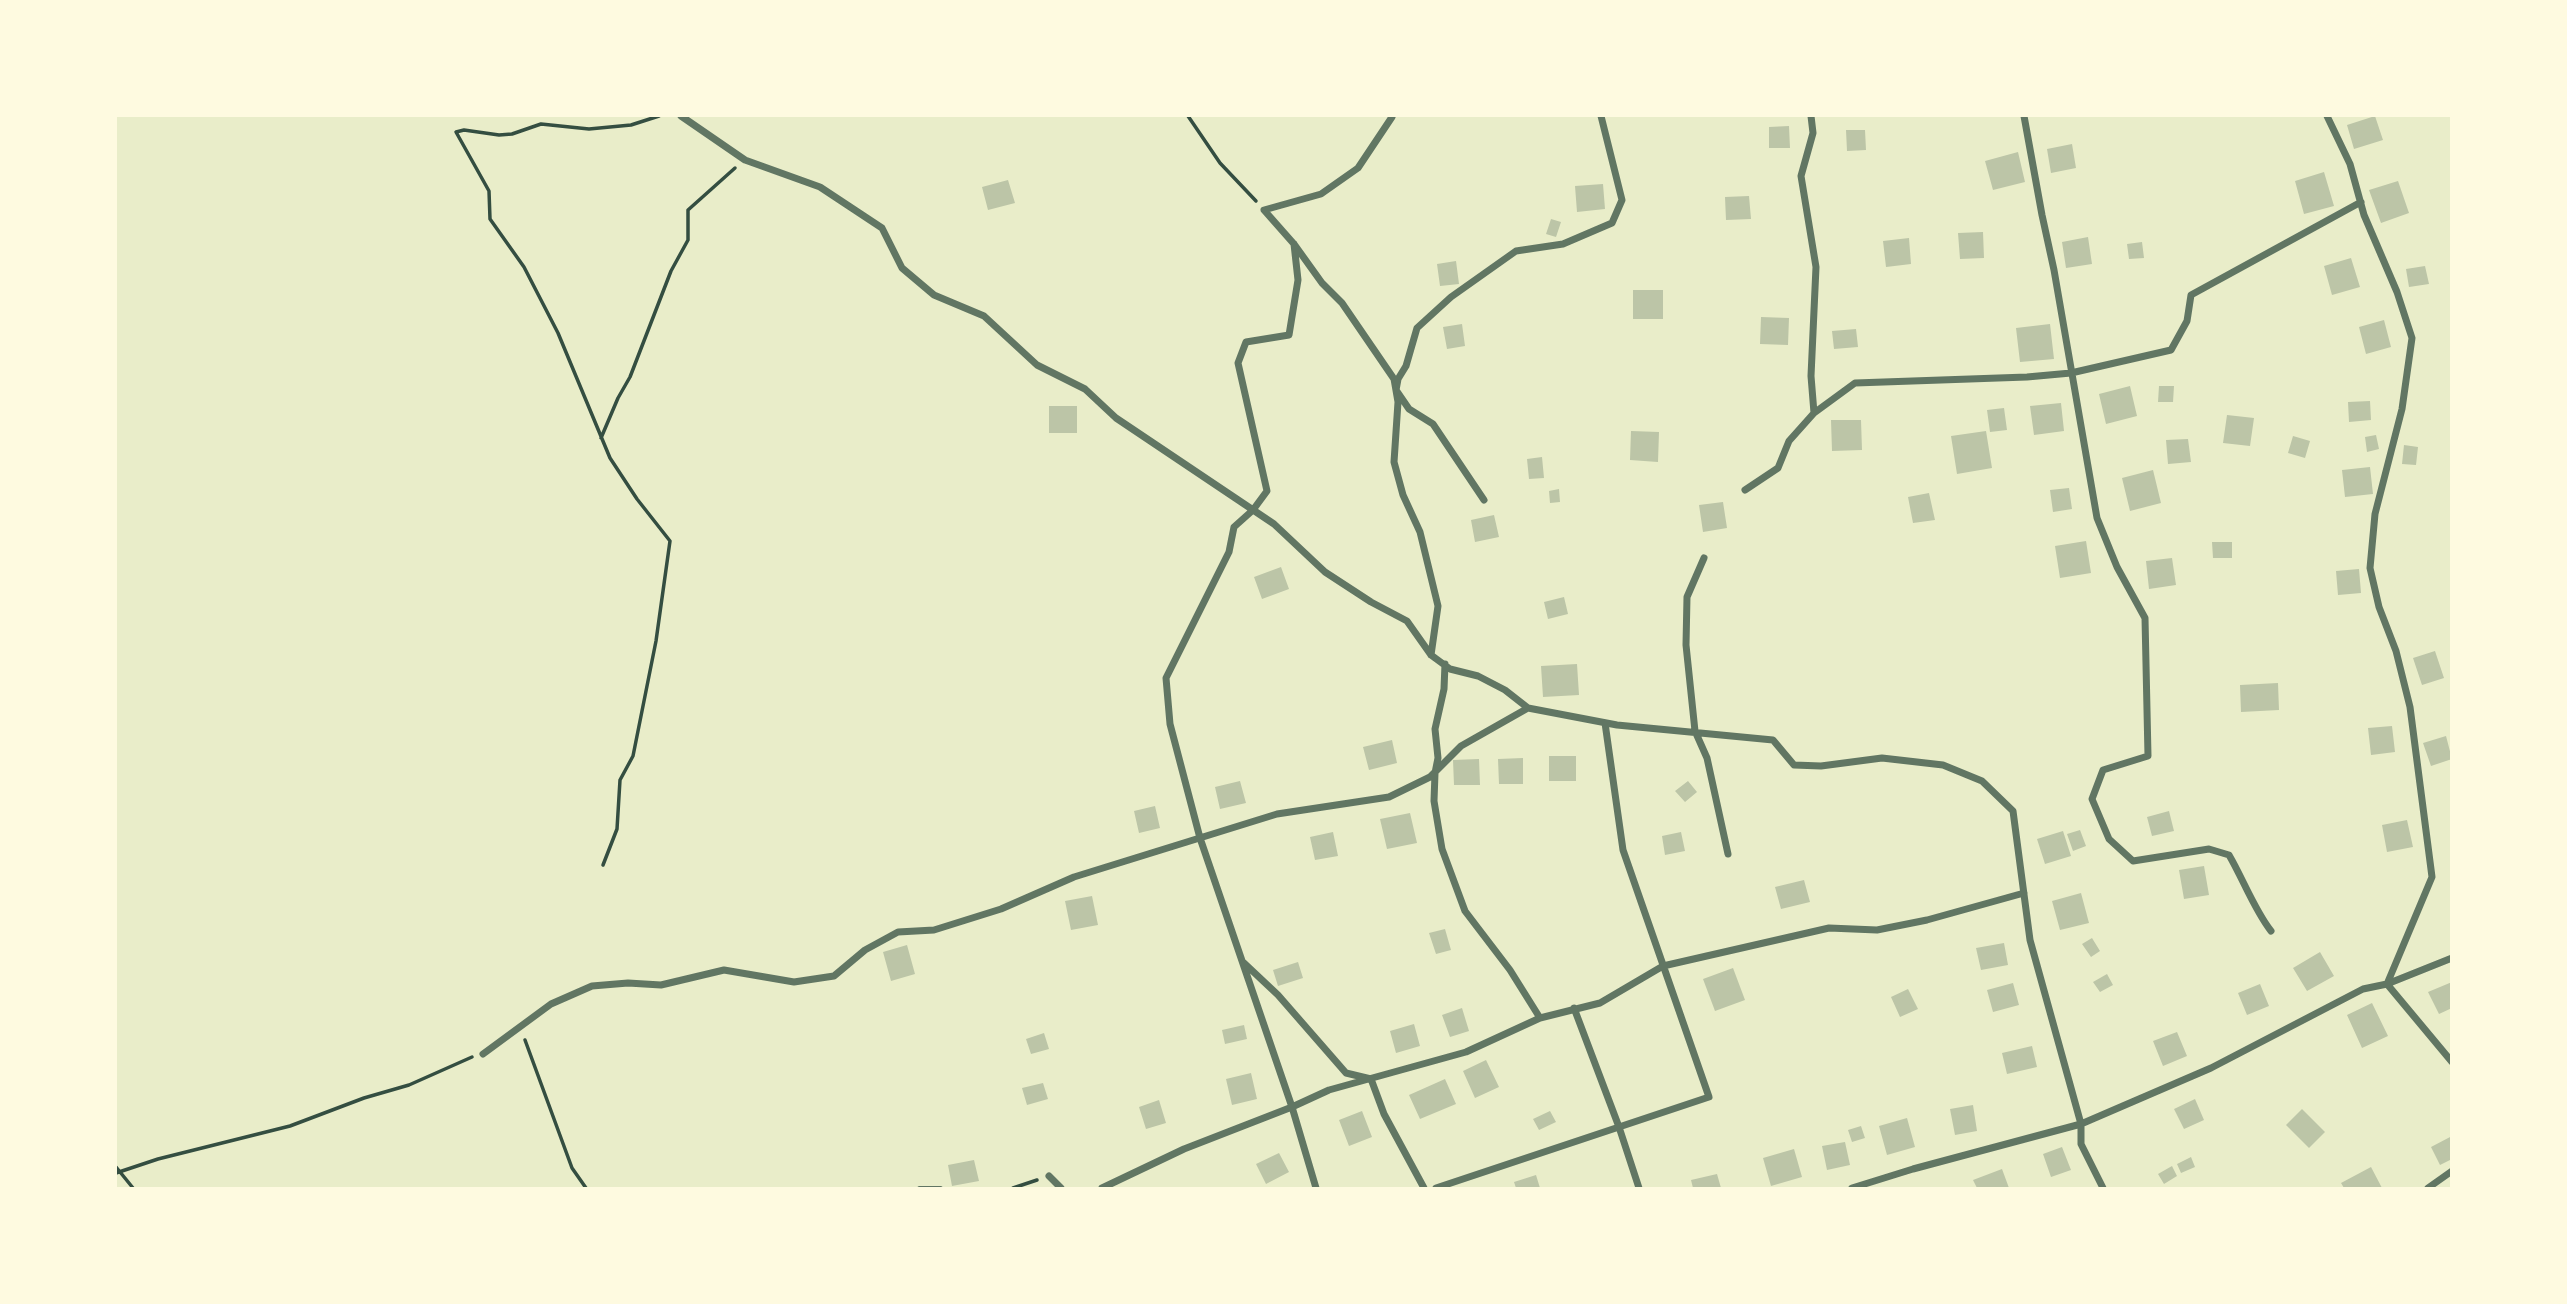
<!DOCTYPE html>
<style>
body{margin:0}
#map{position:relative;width:2567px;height:1304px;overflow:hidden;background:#e9edc9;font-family:"DM Sans",sans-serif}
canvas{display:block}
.frame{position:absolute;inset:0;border:117px solid #fefae0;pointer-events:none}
</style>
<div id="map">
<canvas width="2567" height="1304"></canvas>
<div class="frame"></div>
</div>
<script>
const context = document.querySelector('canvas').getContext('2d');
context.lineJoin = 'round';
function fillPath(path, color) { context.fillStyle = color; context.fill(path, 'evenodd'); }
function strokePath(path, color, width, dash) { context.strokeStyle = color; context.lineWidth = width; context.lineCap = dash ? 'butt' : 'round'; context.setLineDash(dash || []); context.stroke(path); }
fillPath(new Path2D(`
 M 2375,116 L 2383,140 L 2354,149 L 2347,125 Z
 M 1789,126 L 1790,148 L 1769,148 L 1769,127 Z
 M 1846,130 L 1865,130 L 1866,150 L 1847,151 Z
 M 2072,144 L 2076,168 L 2051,173 L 2047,149 Z
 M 2018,152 L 2025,182 L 1993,190 L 1985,161 Z
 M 2324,172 L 2334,206 L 2304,214 L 2295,181 Z
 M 1008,180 L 1015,203 L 988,210 L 982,187 Z
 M 2398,181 L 2409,213 L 2381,223 L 2369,190 Z
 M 1603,184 L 1605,209 L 1577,212 L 1575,186 Z
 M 1749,196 L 1751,219 L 1726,220 L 1725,197 Z
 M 1551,219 L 1561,222 L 1556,237 L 1546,234 Z
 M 1983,232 L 1984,258 L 1960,259 L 1958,233 Z
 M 2088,237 L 2092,264 L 2066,268 L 2062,242 Z
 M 1909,238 L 1911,264 L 1886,267 L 1883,241 Z
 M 2142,242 L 2144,258 L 2129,259 L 2127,244 Z
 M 2351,258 L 2360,287 L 2332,295 L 2324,266 Z
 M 1456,261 L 1459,284 L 1440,286 L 1437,264 Z
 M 2425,266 L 2429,284 L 2409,287 L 2406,269 Z
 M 1633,290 L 1663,290 L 1663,319 L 1633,319 Z
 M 1761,317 L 1789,318 L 1788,345 L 1760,344 Z
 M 2384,320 L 2391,347 L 2366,354 L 2359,327 Z
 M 1462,324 L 1465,346 L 1447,349 L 1443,327 Z
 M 2050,324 L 2054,359 L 2020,362 L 2016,328 Z
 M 1856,329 L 1858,347 L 1834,349 L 1832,331 Z
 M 2130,386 L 2137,416 L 2106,424 L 2099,394 Z
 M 2159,386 L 2174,386 L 2173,402 L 2158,402 Z
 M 2370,401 L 2371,420 L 2349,422 L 2348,402 Z
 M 2061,403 L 2064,431 L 2034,435 L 2030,406 Z
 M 1049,406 L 1077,406 L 1077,433 L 1049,433 Z
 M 2004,408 L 2007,430 L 1990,432 L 1987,410 Z
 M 2227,415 L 2254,418 L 2250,446 L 2223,443 Z
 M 1831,420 L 1861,420 L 1862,450 L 1832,451 Z
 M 1631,431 L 1659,432 L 1658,462 L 1630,460 Z
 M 1986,431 L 1992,468 L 1957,474 L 1951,436 Z
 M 2376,435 L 2379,449 L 2367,452 L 2365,437 Z
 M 2293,436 L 2310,441 L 2305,458 L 2288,453 Z
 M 2188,439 L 2191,462 L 2168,464 L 2166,440 Z
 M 2404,445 L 2418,447 L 2416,465 L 2402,464 Z
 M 1542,457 L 1544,478 L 1529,479 L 1527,459 Z
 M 2370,467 L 2373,494 L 2345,497 L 2342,470 Z
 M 2153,470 L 2161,503 L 2130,511 L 2122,478 Z
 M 2069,488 L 2072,509 L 2053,512 L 2050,490 Z
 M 1559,489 L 1560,502 L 1550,503 L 1549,491 Z
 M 1929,493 L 1935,520 L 1913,523 L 1908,497 Z
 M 1723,502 L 1727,528 L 1703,532 L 1699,505 Z
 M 1494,515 L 1499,537 L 1475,542 L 1471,520 Z
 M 2086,541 L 2091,573 L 2060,578 L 2055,546 Z
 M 2212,542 L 2232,542 L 2232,558 L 2213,558 Z
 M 2172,558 L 2176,585 L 2149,589 L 2146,561 Z
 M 1281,567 L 1289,589 L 1262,599 L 1254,577 Z
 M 2359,569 L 2361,593 L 2338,595 L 2336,571 Z
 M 1564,597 L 1568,614 L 1548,619 L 1544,602 Z
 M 2435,651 L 2444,678 L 2422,685 L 2413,658 Z
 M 1577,664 L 1579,695 L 1543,697 L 1541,666 Z
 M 2278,683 L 2279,710 L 2241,712 L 2240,685 Z
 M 2392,726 L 2395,752 L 2371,755 L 2368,728 Z
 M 2446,736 L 2452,759 L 2431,766 L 2423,743 Z
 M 1392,740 L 1397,763 L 1369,770 L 1363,747 Z
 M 1549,756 L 1576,756 L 1576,781 L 1549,781 Z
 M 1523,758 L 1523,784 L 1499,784 L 1498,759 Z
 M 1479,759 L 1480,785 L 1454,785 L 1453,760 Z
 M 1240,781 L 1246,803 L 1220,809 L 1215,787 Z
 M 1688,781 L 1697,792 L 1685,802 L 1675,791 Z
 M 1155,806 L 1160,828 L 1139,833 L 1134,811 Z
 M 2169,811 L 2174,831 L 2152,836 L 2147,817 Z
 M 1410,813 L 1417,843 L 1387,849 L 1380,819 Z
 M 2407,820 L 2413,847 L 2387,852 L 2382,825 Z
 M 2080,830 L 2086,846 L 2073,851 L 2067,834 Z
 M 2063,831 L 2071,856 L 2045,864 L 2037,839 Z
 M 1333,832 L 1338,856 L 1315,860 L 1310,837 Z
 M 1681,832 L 1685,851 L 1665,855 L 1662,836 Z
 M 2204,866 L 2209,895 L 2184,899 L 2179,870 Z
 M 1804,880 L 1810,902 L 1781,909 L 1775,887 Z
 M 2081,893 L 2089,923 L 2060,930 L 2052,901 Z
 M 1092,896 L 1098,925 L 1071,930 L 1065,901 Z
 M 1445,929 L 1451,950 L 1436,954 L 1429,933 Z
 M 2092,938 L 2100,951 L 2091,957 L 2082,944 Z
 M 2004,943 L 2008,965 L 1981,970 L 1976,948 Z
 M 907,945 L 915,974 L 891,981 L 883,952 Z
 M 2320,952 L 2334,976 L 2307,991 L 2293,968 Z
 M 1298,962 L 1303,978 L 1278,986 L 1273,970 Z
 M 1733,968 L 1745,1000 L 1715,1011 L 1703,979 Z
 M 2107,974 L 2113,985 L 2100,992 L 2093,982 Z
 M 2452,982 L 2452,1008 L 2439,1014 L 2428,992 Z
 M 2013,983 L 2019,1005 L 1993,1012 L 1987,990 Z
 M 2260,984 L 2269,1006 L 2247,1015 L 2238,993 Z
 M 1908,989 L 1918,1009 L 1900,1017 L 1891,997 Z
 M 2372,1003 L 2388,1036 L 2362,1048 L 2347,1015 Z
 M 1462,1008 L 1469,1031 L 1450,1037 L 1442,1015 Z
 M 1414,1024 L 1420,1046 L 1396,1053 L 1390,1031 Z
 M 1244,1025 L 1247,1039 L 1225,1044 L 1222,1030 Z
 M 2177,1032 L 2187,1056 L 2163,1066 L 2153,1041 Z
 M 1044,1033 L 1049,1049 L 1031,1054 L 1026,1039 Z
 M 2032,1046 L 2037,1067 L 2007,1074 L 2002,1053 Z
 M 1486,1060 L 1499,1087 L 1475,1098 L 1463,1071 Z
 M 1251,1073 L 1257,1099 L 1232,1105 L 1226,1079 Z
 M 1445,1079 L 1456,1104 L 1420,1119 L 1409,1095 Z
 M 1043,1083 L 1048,1099 L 1027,1105 L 1022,1088 Z
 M 2195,1099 L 2204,1120 L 2184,1129 L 2174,1109 Z
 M 1159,1100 L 1166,1123 L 1146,1129 L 1139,1107 Z
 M 1973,1105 L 1977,1131 L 1955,1135 L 1950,1109 Z
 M 2302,1109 L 2325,1132 L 2309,1148 L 2286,1125 Z
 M 1362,1111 L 1372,1137 L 1349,1146 L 1339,1120 Z
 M 1550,1111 L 1556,1122 L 1539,1130 L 1533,1119 Z
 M 1907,1118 L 1915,1147 L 1887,1155 L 1879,1126 Z
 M 1861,1126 L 1865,1138 L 1852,1142 L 1848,1130 Z
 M 2452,1136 L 2452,1159 L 2440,1165 L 2431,1147 Z
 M 1845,1142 L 1850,1165 L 1827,1170 L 1822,1146 Z
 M 2062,1147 L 2071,1170 L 2051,1177 L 2043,1154 Z
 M 1794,1149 L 1802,1177 L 1771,1186 L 1763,1158 Z
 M 1279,1153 L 1289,1172 L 1266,1184 L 1256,1164 Z
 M 2191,1157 L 2195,1167 L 2181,1173 L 2177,1164 Z
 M 974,1160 L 979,1181 L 952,1186 L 948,1165 Z
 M 2172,1166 L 2177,1176 L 2164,1184 L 2158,1174 Z
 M 2371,1167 L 2382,1188 L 2344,1188 L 2341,1183 Z
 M 2002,1169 L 2009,1188 L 1977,1188 L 1973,1180 Z
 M 1717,1174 L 1721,1188 L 1693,1188 L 1691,1180 Z
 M 1536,1175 L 1540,1188 L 1516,1188 L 1514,1182 Z`), '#bcc5a7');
strokePath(new Path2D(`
 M 1188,116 L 1220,163 L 1256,201
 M 601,438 L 618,398 L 630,377 L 671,271 L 688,240 L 688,210 L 735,168
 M 603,865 L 617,829 L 620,780 L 633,756 L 656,641 L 670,541 L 637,499 L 610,458 L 558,333 L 524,267 L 490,219 L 489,191 L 456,132 L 464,130 L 499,135 L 512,134 L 541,124 L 589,129 L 631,125 L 659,116
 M 525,1040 L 572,1168 L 586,1188
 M 116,1167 L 133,1188
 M 116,1173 L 158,1159 L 290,1126 L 364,1098 L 409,1085 L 472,1057
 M 919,1188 L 941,1188
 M 1013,1188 L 1037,1180`), '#344e41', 3.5);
strokePath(new Path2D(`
 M 681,116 L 745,160 L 820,187 L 882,228 L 902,268 L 934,295 L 984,316 L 1037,365 L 1085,389 L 1116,418 L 1274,524 L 1325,572 L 1371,602 L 1407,621 L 1431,655 L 1450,669 L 1478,676 L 1505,690 L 1528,708 L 1617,725 L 1773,740 L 1794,765 L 1821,766 L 1882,758 L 1943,765 L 1982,781 L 2013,811 L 2030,940 L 2081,1124 L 2081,1144 L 2103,1188
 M 2024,116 L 2042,215 L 2054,270 L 2097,518 L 2117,567 L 2145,618 L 2148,756 L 2103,770 L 2092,799 L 2109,839 L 2133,861 L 2209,849 L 2229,855 C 2243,879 2255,911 2271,931
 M 2327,116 L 2350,164 L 2364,215 L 2397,292 L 2412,338 L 2402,409 L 2375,514 L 2370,568 L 2379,607 L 2396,651 L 2410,707 L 2432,877 L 2387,984
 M 1392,117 L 1358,168 L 1321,194 L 1264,210 L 1294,244 L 1322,283 L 1342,303 L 1394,379 L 1398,402 L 1394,462 L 1403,495 L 1420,532 L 1438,606 L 1431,655
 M 1294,244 L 1298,280 L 1289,335 L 1246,342 L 1238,363 L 1267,491 L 1253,510 L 1234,527 L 1229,552 L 1166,678 L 1170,724 L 1200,838 L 1292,1107 L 1316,1188
 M 1814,413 L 1855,383 L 2027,377 L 2071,373 L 2171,350 L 2187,321 L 2191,295 L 2361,202
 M 1745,490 L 1778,468 L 1789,441 L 1814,413 L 1811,376 L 1816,267 L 1801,176 L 1813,133 L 1811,116
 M 1484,500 L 1433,424 L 1409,409 L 1396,390 L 1398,379 L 1406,366 L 1417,328 L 1451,297 L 1516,251 L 1563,244 L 1612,223 L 1622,200 L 1601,116
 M 1704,558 L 1687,597 L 1686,645 L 1695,731 L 1707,758 L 1728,854
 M 1445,664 L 1444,689 L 1435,729 L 1438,758 L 1435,773 L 1434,801 L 1442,849 L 1465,911 L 1510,970 L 1540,1018
 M 1244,963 L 1278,995 L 1346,1073 L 1371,1079 L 1384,1114 L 1424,1188
 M 2387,984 L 2452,1062
 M 1574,1008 L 1619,1127 L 1639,1188
 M 483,1054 L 551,1004 L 592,986 L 628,983 L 661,985 L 724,970 L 794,982 L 834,976 L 865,950 L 898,932 L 934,930 L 1001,909 L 1074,877 L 1277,814 L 1389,797 L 1430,777 L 1461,746 L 1528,708
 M 1049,1176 L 1061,1188
 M 1102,1188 L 1184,1149 L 1292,1107 L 1329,1090 L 1466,1052 L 1540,1018 L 1600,1003 L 1663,966 L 1829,928 L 1877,930 L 1927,920 L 2024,893
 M 1436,1188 L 1709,1097 L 1623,850 L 1605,723
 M 1852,1188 L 1913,1169 L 2081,1124 L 2211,1068 L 2363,989 L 2387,984 L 2452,958
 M 2428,1188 L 2452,1171`), '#617663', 7);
</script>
